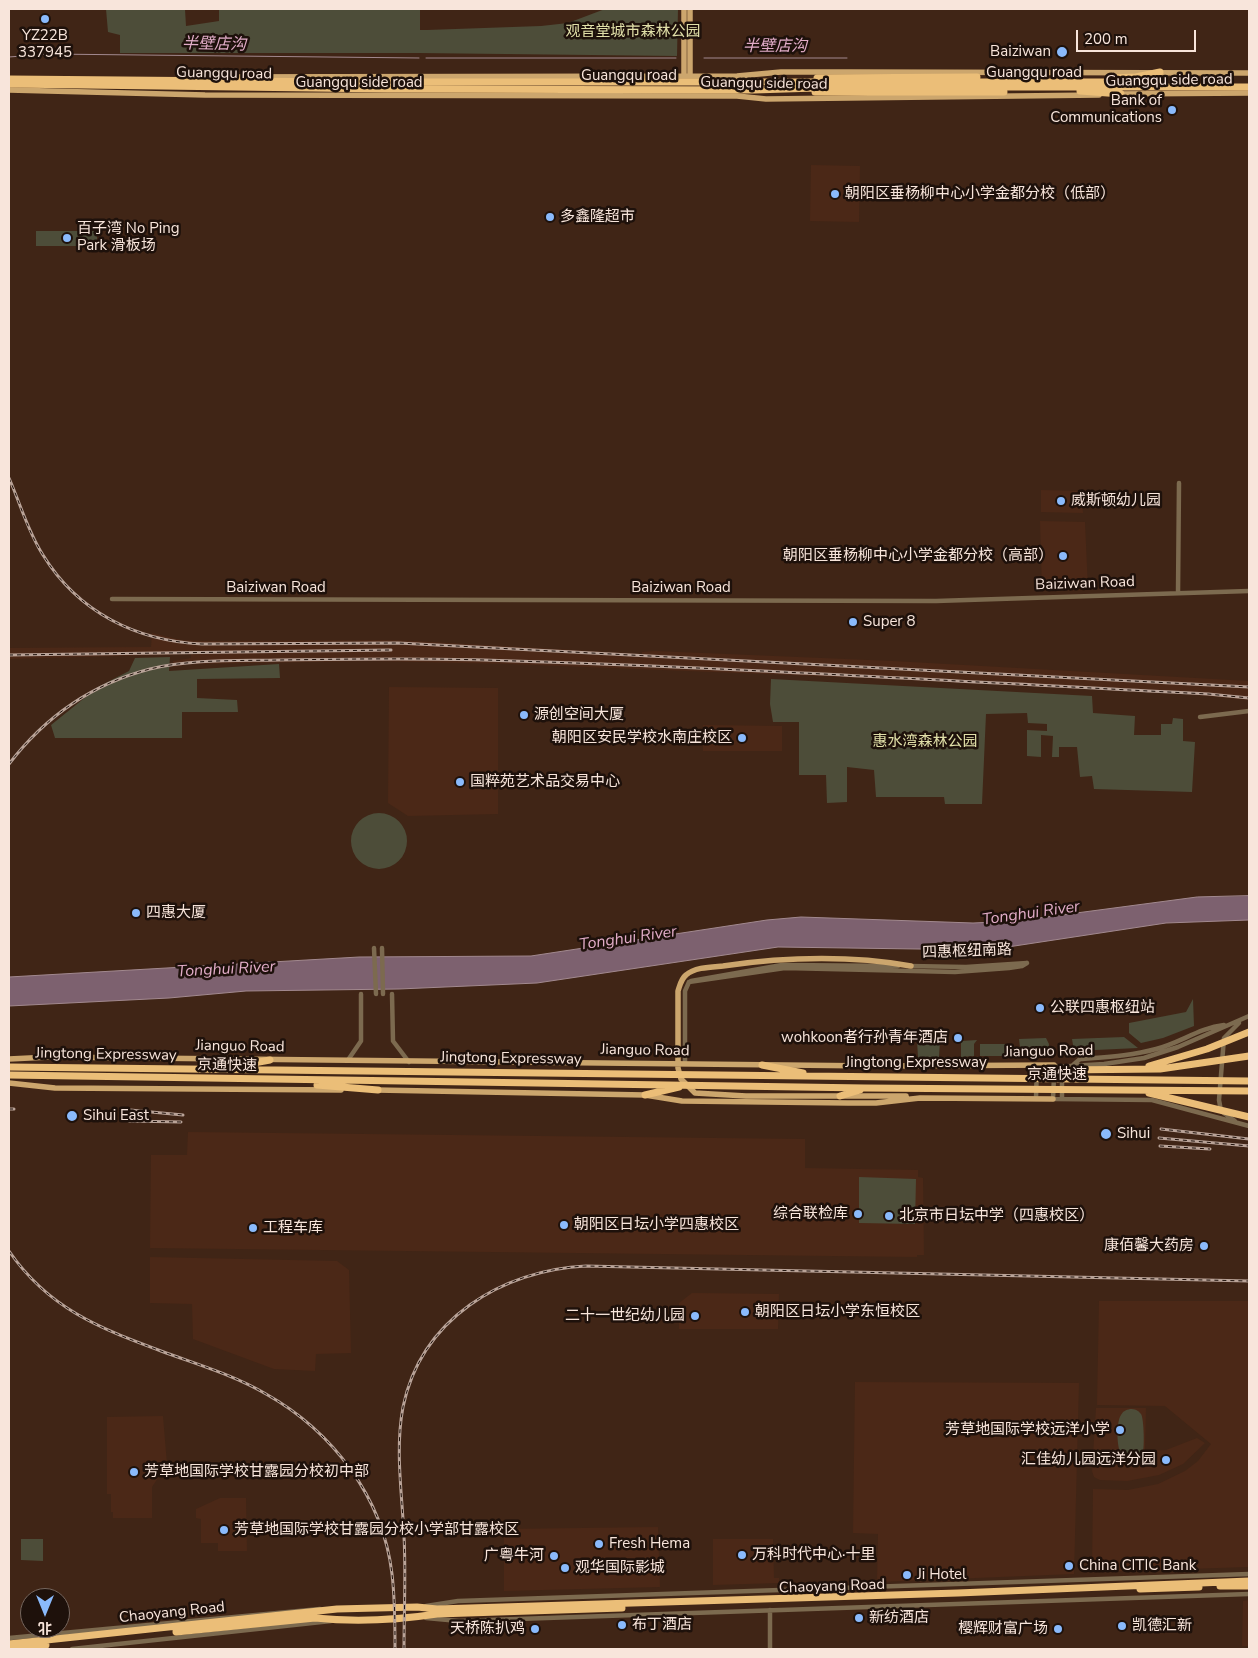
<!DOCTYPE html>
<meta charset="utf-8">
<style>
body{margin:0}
#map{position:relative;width:1258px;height:1658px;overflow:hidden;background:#402516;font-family:"Nunito Sans","Noto Sans SC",sans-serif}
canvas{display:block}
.frame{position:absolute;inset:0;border:10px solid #f8e5db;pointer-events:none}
.north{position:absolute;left:20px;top:1588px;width:50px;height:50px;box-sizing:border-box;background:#1e110b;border:1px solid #75665e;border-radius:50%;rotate:180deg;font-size:14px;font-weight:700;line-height:20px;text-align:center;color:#f8e5db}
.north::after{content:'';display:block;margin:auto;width:18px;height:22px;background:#8abafc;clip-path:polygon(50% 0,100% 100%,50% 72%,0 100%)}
.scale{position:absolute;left:1076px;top:30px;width:120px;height:22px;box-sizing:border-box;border:2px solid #f8e5db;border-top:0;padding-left:6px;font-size:15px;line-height:18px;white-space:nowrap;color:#f8e5db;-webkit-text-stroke:4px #1e110b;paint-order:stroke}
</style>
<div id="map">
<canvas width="1258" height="1658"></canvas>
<div class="frame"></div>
<div class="north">北</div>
<div class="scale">200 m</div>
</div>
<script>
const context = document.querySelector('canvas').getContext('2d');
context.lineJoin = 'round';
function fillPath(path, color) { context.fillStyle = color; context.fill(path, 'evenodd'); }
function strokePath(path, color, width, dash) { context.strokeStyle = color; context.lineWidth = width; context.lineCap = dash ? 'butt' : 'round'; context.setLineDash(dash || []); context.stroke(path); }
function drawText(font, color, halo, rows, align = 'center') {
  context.font = font + ' "Nunito Sans","Noto Sans SC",sans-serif'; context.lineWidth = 5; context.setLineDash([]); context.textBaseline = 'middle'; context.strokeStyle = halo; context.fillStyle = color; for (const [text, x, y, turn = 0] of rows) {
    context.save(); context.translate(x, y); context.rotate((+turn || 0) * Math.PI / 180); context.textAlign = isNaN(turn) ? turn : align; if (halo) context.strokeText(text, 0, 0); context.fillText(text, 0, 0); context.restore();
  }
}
fillPath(new Path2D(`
 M 811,165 L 860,166 L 859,222 L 810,221 Z
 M 1041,490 L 1081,491 L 1083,513 L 1041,512 Z
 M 1040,521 L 1085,522 L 1088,590 L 1042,591 Z
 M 152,633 L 181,640 L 204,641 L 396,640 L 642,654 L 642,652 L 655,651 L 893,661 L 1249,681 L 1249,700 L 1189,694 L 892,679 L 509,664 L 372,661 L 189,664 L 173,667 L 173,661 L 191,658 L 191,654 L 9,659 L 9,648 L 151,647 Z
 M 389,687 L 498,688 L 498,814 L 408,816 L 388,803 Z
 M 703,725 L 782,726 L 782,751 L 703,751 Z
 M 188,1132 L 805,1139 L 805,1168 L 918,1170 L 918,1177 L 923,1178 L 924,1255 L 917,1255 L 917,1257 L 150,1248 L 151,1155 L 187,1155 Z
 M 150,1257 L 337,1261 L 349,1270 L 351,1353 L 316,1354 L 315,1371 L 274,1369 L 193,1339 L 192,1304 L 150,1303 Z
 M 692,1293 L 779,1294 L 778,1329 L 679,1329 L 679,1303 Z
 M 1099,1301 L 1249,1301 L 1249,1567 L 1092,1572 L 1093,1489 L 1128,1490 L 1158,1484 L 1185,1471 L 1198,1461 L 1211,1444 L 1165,1406 L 1097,1405 Z
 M 855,1382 L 1079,1383 L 1074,1574 L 877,1582 L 878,1534 L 853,1533 Z
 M 1096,1408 L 1146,1408 L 1145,1451 L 1166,1450 L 1197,1438 L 1205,1443 L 1183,1464 L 1159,1475 L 1127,1481 L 1100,1480 L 1094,1477 L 1092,1471 Z
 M 163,1416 L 167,1464 L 152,1487 L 152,1518 L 113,1518 L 113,1512 L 111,1512 L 111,1494 L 107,1494 L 107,1417 Z
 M 220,1498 L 246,1498 L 247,1551 L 218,1551 L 218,1543 L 201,1543 L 201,1519 L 196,1518 L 196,1509 Z
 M 658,1527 L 660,1587 L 504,1591 L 504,1529 Z
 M 713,1539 L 773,1539 L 774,1578 L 779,1578 L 779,1583 L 713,1585 Z
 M 1249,1600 L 1249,1646 L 1242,1646 L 1243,1601 Z`), '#4b2817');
fillPath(new Path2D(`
 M 106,9 L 185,9 L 186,26 L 219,21 L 219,9 L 420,9 L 420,30 L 427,30 L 541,26 L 568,23 L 605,9 L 678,9 L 677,56 L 418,53 L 120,53 L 120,35 L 108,32 Z
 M 36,231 L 97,231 L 97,246 L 36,246 Z
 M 170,657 L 169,671 L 279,664 L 280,678 L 197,679 L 197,698 L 237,700 L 238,712 L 182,712 L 182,738 L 55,738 L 51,725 L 98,687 L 129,671 L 135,658 Z
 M 771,679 L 1092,696 L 1093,713 L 1135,716 L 1134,735 L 1161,735 L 1161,724 L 1172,724 L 1173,718 L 1183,719 L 1183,741 L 1195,742 L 1192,792 L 1094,789 L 1092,776 L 1080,777 L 1077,747 L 1059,747 L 1059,757 L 1052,757 L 1053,736 L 1041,735 L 1041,757 L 1027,756 L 1027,730 L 1047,731 L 1047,724 L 1028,723 L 1027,713 L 986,714 L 982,804 L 945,804 L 944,797 L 876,797 L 874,770 L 847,767 L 847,802 L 827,803 L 826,775 L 799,775 L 799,722 L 773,722 L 770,704 Z
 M 710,730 L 729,730 L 730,744 L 710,744 Z
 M351 841a28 28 0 1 1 56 0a28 28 0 1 1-56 0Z
 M 1193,999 L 1194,1026 L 1163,1038 L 1141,1043 L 1129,1033 L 1129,1023 L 1186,1012 Z
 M 1124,1037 L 1138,1048 L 1074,1051 L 1072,1039 Z
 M 1046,1038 L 1049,1044 L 1048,1056 L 1021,1056 L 1019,1039 Z
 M 917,1040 L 940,1041 L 939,1057 L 918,1058 Z
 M 977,1040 L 974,1044 L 974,1056 L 961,1057 L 961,1041 Z
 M 980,1044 L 1012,1044 L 1013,1056 L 980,1056 Z
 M 859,1177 L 916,1179 L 915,1224 L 859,1223 Z
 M 1130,1409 C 1135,1409 1138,1410 1141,1414 C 1144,1418 1145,1451 1142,1456 C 1141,1460 1137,1463 1134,1464 C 1115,1468 1115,1423 1121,1415 C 1123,1411 1126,1410 1130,1409 Z
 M 21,1539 L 43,1539 L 43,1561 L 21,1560 Z`), '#4d4d39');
const water = new Path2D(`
 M 1249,896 L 1249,920 L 1166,923 L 988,950 L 778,947 L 537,983 L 399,989 L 246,991 L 169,998 L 9,1006 L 9,977 L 359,957 L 531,956 L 767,920 L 801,917 L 973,923 L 1016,921 L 1197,897 Z`);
fillPath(water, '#7d616f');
strokePath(water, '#a2898f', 1);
strokePath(new Path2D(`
 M 9,57 L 48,54 L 419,58
 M 426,58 L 676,58
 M 704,58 L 847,58`), '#a2898f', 1);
strokePath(new Path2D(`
 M 1178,593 L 1179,483
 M 112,599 L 936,601 L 1249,591
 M 1200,717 L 1249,711
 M 374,948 L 376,994
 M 382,948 L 383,994
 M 909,966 L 966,967 L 1027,963
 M 691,981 L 782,965 L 898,966
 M 689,982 L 785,968 L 955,972 L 1009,968 L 1022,966 L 1027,963
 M 392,994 L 393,1041 L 409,1062
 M 348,1060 L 361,1041 L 361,994
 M 685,1064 L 685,991 L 689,982
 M 1073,1065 L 1080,1059 C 1105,1057 1131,1056 1156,1049 C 1180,1043 1199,1028 1224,1025
 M 1054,1067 L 1104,1064 L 1144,1058 L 1178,1047 L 1249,1016
 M 1054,1077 L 1053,1099 L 1152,1100 L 1249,1126
 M 1036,1098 L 1037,1065
 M 1062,1099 L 1062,1069
 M 1235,1121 L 1221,1111 L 1219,1100 L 1224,1038 L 1239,1023
 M 426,1606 L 458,1601 L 1249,1574
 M 426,1618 L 459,1621 L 1249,1594
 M 9,1638 L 320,1609
 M 72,1649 L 331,1621
 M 770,1649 L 770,1610`), '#7c6a4f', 4.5);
strokePath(new Path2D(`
 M 690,9 L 690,76
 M 684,76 L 684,9
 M 203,77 L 737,76 L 781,72 L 850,72 L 1249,73
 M 9,90 L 205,95 L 737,96 L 766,99 L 1099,95
 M 1118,94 L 1249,93
 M 9,1059 L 50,1057 L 877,1066 L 1054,1065
 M 9,1083 L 55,1088 L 341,1090
 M 376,1090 L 645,1095 L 682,1101 L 848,1103 L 876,1103 L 920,1098 L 1053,1099
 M 906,1096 L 746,1096 L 695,1093 L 681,1079 L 678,1068 L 678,991 C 680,985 681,979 686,975 C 695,967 712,967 723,966 C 786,957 848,955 911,966`), '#cca66d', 5.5);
strokePath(new Path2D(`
 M 817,78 L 977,77
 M 1112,78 L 1136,77 L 1160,72
 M 9,79 L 350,82 L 1133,82
 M 9,84 L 388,89 L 754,90 L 848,87 L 1249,87
 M 1080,91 L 1121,94
 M 815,92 L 1004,92
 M 762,1065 L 803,1073
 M 237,1066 L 270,1060
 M 1149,1066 L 1207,1049 L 1249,1032
 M 9,1067 L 1249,1081
 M 1036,1073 L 1060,1070 L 1160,1069 L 1249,1056
 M 9,1075 L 865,1088 L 1249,1091
 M 317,1085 L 378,1090
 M 1149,1093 L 1249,1117
 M 645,1095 L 679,1087
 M 840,1096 L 860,1090
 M 1220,1586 L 1249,1586
 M 1140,1589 L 1199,1587
 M 176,1632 L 315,1618 C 354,1622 397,1620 437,1614 L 622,1608
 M 9,1644 L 337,1609 L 417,1607 L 437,1609 L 958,1593 L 1249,1581
 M 9,1648 L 46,1645`), '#ebbe78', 7);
const rail = new Path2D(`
 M 9,478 C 20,503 28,532 43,555 C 78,612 136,641 202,644 L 398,643 L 1249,687
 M 9,655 L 391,650
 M 9,764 C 45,717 92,684 150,669 C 191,659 236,661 279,660 C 347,659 415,658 484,660 C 725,667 966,682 1208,694 L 1249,698
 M 9,1109 L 14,1109
 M 130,1110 L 183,1115
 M 129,1121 L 181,1122
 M 1161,1129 L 1249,1139
 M 1159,1138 L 1249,1146
 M 1160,1146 L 1210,1149
 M 9,1251 C 48,1308 99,1328 161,1351 C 196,1364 234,1375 266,1394 C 332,1431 383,1497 392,1574 C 395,1599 395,1624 395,1649
 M 404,1649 C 404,1612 406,1573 404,1536 C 402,1493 395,1449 403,1407 C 421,1319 502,1270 586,1266 L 1249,1281`);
strokePath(rail, '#b9a398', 3);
strokePath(rail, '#1e110b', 1, [4]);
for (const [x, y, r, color] of [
 [45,19,5,"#8abafc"],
 [1062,52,6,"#8abafc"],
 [1172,110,5,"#8abafc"],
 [835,194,5,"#8abafc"],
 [550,217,5,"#8abafc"],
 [67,238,5,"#8abafc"],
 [1061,501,5,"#8abafc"],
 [1063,556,5,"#8abafc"],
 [853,622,5,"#8abafc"],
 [524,715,5,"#8abafc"],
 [742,738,5,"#8abafc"],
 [460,782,5,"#8abafc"],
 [136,913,5,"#8abafc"],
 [1040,1008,5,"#8abafc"],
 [958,1038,5,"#8abafc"],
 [72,1116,6,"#8abafc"],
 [1106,1134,6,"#8abafc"],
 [858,1214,5,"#8abafc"],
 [889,1216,5,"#8abafc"],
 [564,1225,5,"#8abafc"],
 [253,1228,5,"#8abafc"],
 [1204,1246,5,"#8abafc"],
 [745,1312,5,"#8abafc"],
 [695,1316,5,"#8abafc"],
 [1120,1430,5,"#8abafc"],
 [1166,1460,5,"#8abafc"],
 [134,1472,5,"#8abafc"],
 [224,1530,5,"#8abafc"],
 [599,1544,5,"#8abafc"],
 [742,1555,5,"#8abafc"],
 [554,1556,5,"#8abafc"],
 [1069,1566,5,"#8abafc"],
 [565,1568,5,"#8abafc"],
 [907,1575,5,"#8abafc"],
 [859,1618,5,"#8abafc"],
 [622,1625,5,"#8abafc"],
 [1122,1626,5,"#8abafc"],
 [535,1629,5,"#8abafc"],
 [1058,1629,5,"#8abafc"]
]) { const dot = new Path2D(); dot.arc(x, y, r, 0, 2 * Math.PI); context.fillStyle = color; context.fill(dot); strokePath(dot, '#1e110b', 2); }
drawText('15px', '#e1e0a9', '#1e110b', [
 ["观音堂城市森林公园",633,32],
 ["惠水湾森林公园",925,742]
]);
drawText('15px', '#f8e5db', '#1e110b', [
 ["YZ22B",45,36,"center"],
 ["337945",45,53,"center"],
 ["Baiziwan",1051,52,"right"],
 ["Bank of",1162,101,"right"],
 ["Communications",1162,118,"right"],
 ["朝阳区垂杨柳中心小学金都分校（低部）",845,194],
 ["多鑫隆超市",560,217],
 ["百子湾 No Ping",77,229],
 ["Park 滑板场",77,246],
 ["威斯顿幼儿园",1071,501],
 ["朝阳区垂杨柳中心小学金都分校（高部）",1053,556,"right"],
 ["Super 8",863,622],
 ["源创空间大厦",534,715],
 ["朝阳区安民学校水南庄校区",732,738,"right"],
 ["国粹苑艺术品交易中心",470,782],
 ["四惠大厦",146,913],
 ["公联四惠枢纽站",1050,1008],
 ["wohkoon者行孙青年酒店",948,1038,"right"],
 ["Sihui East",83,1116],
 ["Sihui",1117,1134],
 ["综合联检库",848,1214,"right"],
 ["北京市日坛中学（四惠校区）",899,1216],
 ["朝阳区日坛小学四惠校区",574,1225],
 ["工程车库",263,1228],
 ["康佰馨大药房",1194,1246,"right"],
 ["朝阳区日坛小学东恒校区",755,1312],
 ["二十一世纪幼儿园",685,1316,"right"],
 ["芳草地国际学校远洋小学",1110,1430,"right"],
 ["汇佳幼儿园远洋分园",1156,1460,"right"],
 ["芳草地国际学校甘露园分校初中部",144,1472],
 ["芳草地国际学校甘露园分校小学部甘露校区",234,1530],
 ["Fresh Hema",609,1544],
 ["万科时代中心·十里",752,1555],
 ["广粤牛河",544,1556,"right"],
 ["China CITIC Bank",1079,1566],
 ["观华国际影城",575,1568],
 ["Ji Hotel",917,1575],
 ["新纺酒店",869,1618],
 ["布丁酒店",632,1625],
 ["凯德汇新",1132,1626],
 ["天桥陈扒鸡",525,1629,"right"],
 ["樱辉财富广场",1048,1629,"right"]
], 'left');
drawText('15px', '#f8e5db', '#1e110b', [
 ["Guangqu road",1034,73],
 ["Guangqu road",224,74,1],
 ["Guangqu road",629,76],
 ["Guangqu side road",1169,81,-1],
 ["Guangqu side road",359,83],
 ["Guangqu side road",764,84,1],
 ["Baiziwan Road",1085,584,-2],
 ["Baiziwan Road",276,588],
 ["Baiziwan Road",681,588],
 ["四惠枢纽南路",967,952,-2],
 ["Jianguo Road",240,1047,1],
 ["Jianguo Road",645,1051,1],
 ["Jianguo Road",1049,1052,-1],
 ["Jingtong Expressway",106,1055,1],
 ["Jingtong Expressway",511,1059,1],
 ["Jingtong Expressway",916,1063],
 ["京通快速",227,1066,1],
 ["京通快速",1057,1075],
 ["Chaoyang Road",832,1587,-2],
 ["Chaoyang Road",172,1613,-6]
]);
drawText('italic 16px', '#e1acc7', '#1e110b', [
 ["半壁店沟",214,45,1],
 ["半壁店沟",775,47],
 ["Tonghui River",1031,914,-8],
 ["Tonghui River",628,939,-8],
 ["Tonghui River",226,970,-3]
]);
</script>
